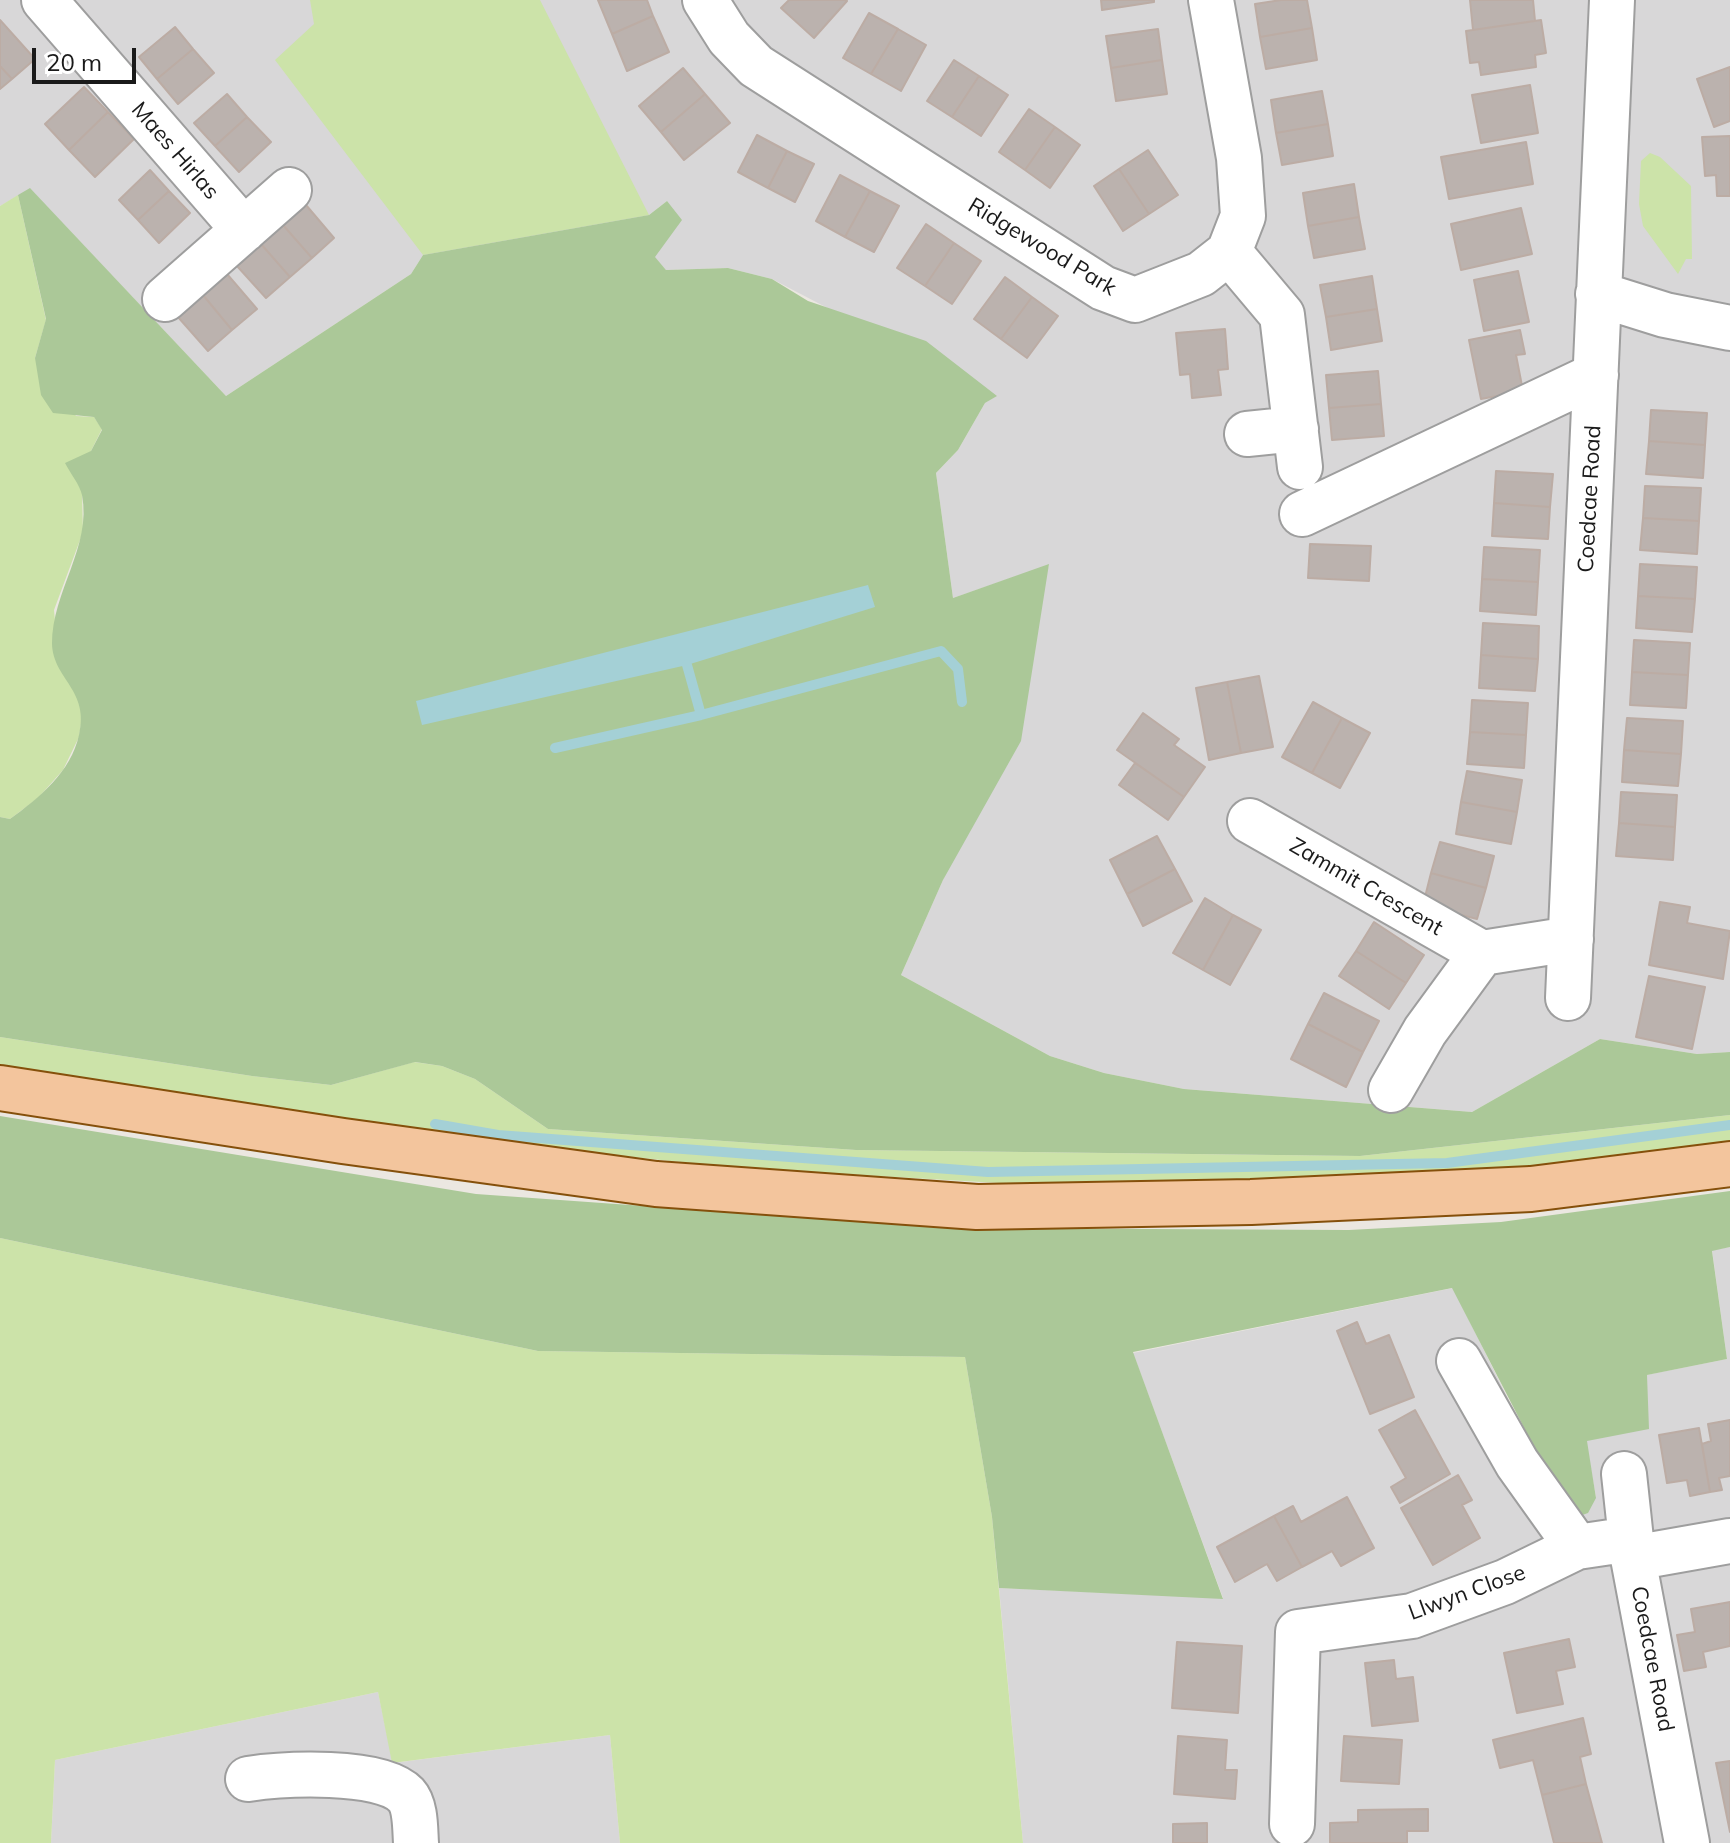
<!DOCTYPE html>
<style>
body{margin:0}
#map{position:relative;width:1730px;height:1843px;overflow:hidden;background:#ebe7e1;font-family:Mulish,sans-serif}
canvas{display:block}
.scale{position:absolute;left:32px;top:48px;width:104px;height:36px;box-sizing:border-box;border:4px solid #1a1a1a;border-top:0;padding-left:10px;font-size:24px;line-height:28px;white-space:nowrap;color:#1a1a1a;-webkit-text-stroke:6px #fff;paint-order:stroke}
</style>
<div id="map">
<canvas width="1730" height="1843"></canvas>
<div class="scale">20 m</div>
</div>
<script>
const context = document.querySelector('canvas').getContext('2d');
context.lineJoin = 'round';
function fillPath(path, color) { context.fillStyle = color; context.fill(path, 'evenodd'); }
function strokePath(path, color, width, dash) { context.strokeStyle = color; context.lineWidth = width; context.lineCap = dash ? 'butt' : 'round'; context.setLineDash(dash || []); context.stroke(path); }
function drawText(font, color, halo, rows, align = 'center') {
  context.font = font + ' Mulish,sans-serif'; context.lineWidth = 7; context.setLineDash([]); context.textBaseline = 'middle'; context.strokeStyle = halo; context.fillStyle = color; for (const [text, x, y, turn = 0] of rows) {
    context.save(); context.translate(x, y); context.rotate((+turn || 0) * Math.PI / 180); context.textAlign = isNaN(turn) ? turn : align; if (halo) context.strokeText(text, 0, 0); context.fillText(text, 0, 0); context.restore();
  }
}
fillPath(new Path2D(`
 M 0,0 L 1730,0 L 1730,1052 L 1697,1054 L 1600,1039 L 1472,1112 L 1184,1089 L 1104,1073 L 1050,1056 L 901,975 L 943,880 L 1049,565 L 953,598 L 936,473 L 958,450 L 985,403 L 996,396 L 772,279 L 728,268 L 666,270 L 654,257 L 667,201 L 649,215 L 423,255 L 411,274 L 226,396 L 30,189 L 0,206 Z
 M 1730,1247 L 1730,1843 L 1023,1843 L 999,1588 L 1223,1598 L 1133,1353 L 1453,1288 L 1553,1489 L 1596,1497 L 1586,1441 L 1646,1375 L 1727,1359 L 1712,1250 Z
 M 378,1692 L 393,1763 L 610,1735 L 620,1843 L 51,1843 L 55,1760 Z`), '#d8d7d8');
fillPath(new Path2D(`
 M 310,0 L 540,0 L 649,215 L 423,255 L 275,60 L 314,24 Z
 M 1650,153 L 1660,157 L 1691,186 L 1692,259 L 1686,259 L 1678,274 L 1643,226 L 1639,204 L 1641,161 Z
 M 18,195 L 46,320 L 35,358 L 76,416 L 94,417 L 102,429 L 91,451 L 82,493 L 83,532 L 54,610 L 59,666 L 71,682 L 83,711 L 79,737 L 63,770 L 38,798 L 10,819 L 0,817 L 0,206 Z
 M 0,1037 L 252,1076 L 331,1085 L 414,1062 L 442,1066 L 475,1079 L 548,1129 L 856,1150 L 1360,1156 L 1730,1115 L 1730,1145 L 1495,1179 L 999,1183 L 736,1168 L 427,1135 L 0,1066 Z
 M 0,1238 L 538,1351 L 965,1357 L 992,1517 L 1023,1843 L 620,1843 L 610,1735 L 392,1763 L 378,1692 L 55,1760 L 51,1843 L 0,1843 Z`), '#cce3a9');
fillPath(new Path2D(`
 M 30,188 L 226,396 L 411,274 L 423,255 L 649,215 L 667,201 L 682,220 L 655,257 L 666,270 L 728,268 L 772,279 L 808,301 L 926,341 L 997,396 L 985,403 L 958,450 L 936,473 L 953,598 L 1049,564 L 1021,741 L 943,880 L 901,975 L 1050,1056 L 1104,1073 L 1184,1089 L 1472,1112 L 1600,1039 L 1697,1054 L 1730,1052 L 1730,1115 L 1360,1156 L 856,1150 L 548,1129 L 475,1079 L 442,1066 L 415,1062 L 331,1085 L 252,1076 L 0,1037 L 0,817 L 10,819 C 39,798 71,772 79,735 C 90,690 53,679 52,644 C 52,591 92,547 82,495 C 80,485 70,473 65,463 L 91,451 L 102,430 L 94,417 L 53,413 L 41,395 L 35,358 L 46,319 L 18,195 Z
 M 0,1116 L 476,1194 L 952,1228 L 1349,1230 L 1501,1222 L 1730,1191 L 1730,1247 L 1712,1251 L 1727,1359 L 1647,1375 L 1649,1429 L 1587,1441 L 1596,1498 L 1588,1513 L 1571,1519 L 1452,1288 L 1133,1352 L 1223,1599 L 999,1588 L 992,1517 L 965,1357 L 538,1351 L 0,1238 Z`), '#abc898');
fillPath(new Path2D(`
 M 868,585 L 875,607 L 687,665 L 422,725 L 416,701 Z`), '#a4d0d6');
strokePath(new Path2D(`
 M 687,665 L 701,715
 M 555,748 L 701,715 L 941,651 L 958,669 L 962,702
 M 435,1124 L 498,1135 L 988,1172 L 1447,1163 L 1730,1125`), '#a4d0d6', 10);
const building = new Path2D(`
 M 598,0 L 647,0 L 653,16 L 612,34 Z
 M 789,0 L 845,0 L 847,1 L 814,38 L 781,8 Z
 M 1101,0 L 1154,0 L 1154,2 L 1102,10 Z
 M 1281,0 L 1307,0 L 1312,28 L 1260,37 L 1255,4 Z
 M 1470,0 L 1533,0 L 1535,21 L 1473,30 Z
 M 869,13 L 898,29 L 871,74 L 843,58 Z
 M 653,16 L 669,52 L 627,71 L 612,34 Z
 M 0,20 L 35,59 L 12,79 L 0,66 Z
 M 1541,20 L 1546,53 L 1535,55 L 1536,67 L 1481,75 L 1479,62 L 1470,63 L 1466,31 Z
 M 175,27 L 193,49 L 157,79 L 139,57 Z
 M 1312,28 L 1317,60 L 1266,69 L 1260,37 Z
 M 898,29 L 926,45 L 901,91 L 871,74 Z
 M 1158,29 L 1162,60 L 1111,68 L 1106,36 Z
 M 193,49 L 214,73 L 178,104 L 157,79 Z
 M 954,60 L 979,76 L 952,117 L 927,101 Z
 M 1162,60 L 1167,94 L 1116,101 L 1111,68 Z
 M 0,66 L 12,79 L 0,89 Z
 M 1730,67 L 1730,121 L 1714,127 L 1697,79 Z
 M 683,68 L 705,94 L 661,132 L 639,106 Z
 M 979,76 L 1008,95 L 981,136 L 952,117 Z
 M 1530,85 L 1538,133 L 1481,143 L 1472,95 Z
 M 84,87 L 108,112 L 69,150 L 45,124 Z
 M 1322,91 L 1328,124 L 1276,133 L 1271,100 Z
 M 227,94 L 247,117 L 215,146 L 194,123 Z
 M 705,94 L 730,123 L 684,160 L 661,132 Z
 M 1029,109 L 1055,127 L 1025,170 L 999,152 Z
 M 108,112 L 134,139 L 95,177 L 69,150 Z
 M 247,117 L 271,142 L 239,172 L 215,146 Z
 M 1328,124 L 1333,156 L 1282,165 L 1276,133 Z
 M 1055,127 L 1080,145 L 1050,188 L 1025,170 Z
 M 757,135 L 787,151 L 768,188 L 738,172 Z
 M 1730,136 L 1730,196 L 1717,196 L 1716,175 L 1705,176 L 1702,137 Z
 M 1526,142 L 1533,184 L 1449,199 L 1441,157 Z
 M 1148,150 L 1178,195 L 1149,214 L 1119,169 Z
 M 787,151 L 814,164 L 795,202 L 768,188 Z
 M 1119,169 L 1149,214 L 1123,231 L 1094,186 Z
 M 150,170 L 169,191 L 138,220 L 119,200 Z
 M 840,175 L 870,191 L 845,237 L 816,221 Z
 M 1354,184 L 1359,217 L 1308,226 L 1303,193 Z
 M 169,191 L 190,213 L 159,243 L 138,220 Z
 M 870,191 L 899,206 L 874,252 L 845,237 Z
 M 306,205 L 334,238 L 312,258 L 283,225 Z
 M 1521,208 L 1532,254 L 1461,270 L 1451,224 Z
 M 1359,217 L 1365,249 L 1314,258 L 1308,226 Z
 M 926,224 L 954,243 L 925,286 L 897,268 Z
 M 283,225 L 312,258 L 290,277 L 261,244 Z
 M 954,243 L 981,261 L 952,304 L 925,286 Z
 M 261,244 L 290,277 L 266,298 L 237,266 Z
 M 1518,271 L 1529,322 L 1484,331 L 1474,280 Z
 M 227,274 L 257,309 L 232,330 L 203,295 Z
 M 1372,276 L 1377,309 L 1326,317 L 1320,285 Z
 M 1005,277 L 1032,297 L 1001,339 L 974,319 Z
 M 203,295 L 232,330 L 208,351 L 178,317 Z
 M 1032,297 L 1058,316 L 1027,358 L 1001,339 Z
 M 1377,309 L 1382,341 L 1331,350 L 1326,317 Z
 M 1225,329 L 1228,369 L 1218,370 L 1221,395 L 1192,398 L 1190,374 L 1180,375 L 1176,333 Z
 M 1520,330 L 1525,354 L 1516,355 L 1523,391 L 1481,399 L 1469,340 Z
 M 1378,371 L 1381,404 L 1329,408 L 1326,375 Z
 M 1381,404 L 1384,436 L 1332,440 L 1329,408 Z
 M 1651,410 L 1707,413 L 1705,445 L 1649,441 Z
 M 1649,441 L 1705,445 L 1703,478 L 1646,474 Z
 M 1496,471 L 1553,474 L 1550,507 L 1494,503 Z
 M 1645,486 L 1701,488 L 1699,521 L 1643,518 Z
 M 1494,503 L 1550,507 L 1548,539 L 1492,536 Z
 M 1643,518 L 1699,521 L 1697,554 L 1640,550 Z
 M 1310,544 L 1371,546 L 1369,581 L 1308,578 Z
 M 1484,547 L 1540,550 L 1538,582 L 1482,579 Z
 M 1640,564 L 1697,567 L 1695,599 L 1638,596 Z
 M 1482,579 L 1538,582 L 1536,615 L 1480,611 Z
 M 1638,596 L 1695,599 L 1692,632 L 1636,628 Z
 M 1483,623 L 1539,626 L 1538,659 L 1481,655 Z
 M 1634,640 L 1690,643 L 1688,675 L 1632,672 Z
 M 1481,655 L 1538,659 L 1535,691 L 1479,688 Z
 M 1632,672 L 1688,675 L 1686,708 L 1630,705 Z
 M 1259,676 L 1273,747 L 1241,753 L 1227,682 Z
 M 1227,682 L 1241,753 L 1209,760 L 1196,688 Z
 M 1472,700 L 1528,703 L 1526,735 L 1470,732 Z
 M 1313,702 L 1342,718 L 1312,773 L 1282,757 Z
 M 1143,713 L 1179,739 L 1174,745 L 1205,767 L 1184,797 L 1117,750 Z
 M 1342,718 L 1370,733 L 1340,788 L 1312,773 Z
 M 1627,718 L 1683,721 L 1681,754 L 1624,750 Z
 M 1470,732 L 1526,735 L 1524,768 L 1467,764 Z
 M 1624,750 L 1681,754 L 1678,786 L 1622,782 Z
 M 1135,763 L 1184,797 L 1168,820 L 1119,785 Z
 M 1467,771 L 1522,780 L 1517,812 L 1461,802 Z
 M 1621,792 L 1677,795 L 1675,827 L 1619,823 Z
 M 1461,802 L 1517,812 L 1511,844 L 1456,834 Z
 M 1619,823 L 1675,827 L 1673,860 L 1616,856 Z
 M 1157,836 L 1175,869 L 1127,894 L 1110,860 Z
 M 1440,842 L 1494,856 L 1486,888 L 1431,873 Z
 M 1175,869 L 1192,901 L 1143,926 L 1127,894 Z
 M 1431,873 L 1486,888 L 1477,919 L 1423,905 Z
 M 1205,898 L 1233,915 L 1203,970 L 1173,953 Z
 M 1660,902 L 1690,907 L 1687,923 L 1730,931 L 1723,979 L 1649,965 Z
 M 1233,915 L 1261,930 L 1230,985 L 1203,970 Z
 M 1374,922 L 1424,955 L 1406,983 L 1356,951 Z
 M 1356,951 L 1406,983 L 1389,1009 L 1339,976 Z
 M 1649,976 L 1705,987 L 1692,1049 L 1636,1037 Z
 M 1324,993 L 1379,1021 L 1363,1052 L 1308,1024 Z
 M 1308,1024 L 1363,1052 L 1346,1087 L 1291,1059 Z
 M 1357,1322 L 1366,1344 L 1389,1335 L 1414,1397 L 1370,1414 L 1337,1331 Z
 M 1415,1410 L 1450,1474 L 1400,1503 L 1391,1487 L 1406,1478 L 1379,1430 Z
 M 1730,1420 L 1730,1476 L 1719,1478 L 1722,1490 L 1710,1492 L 1702,1444 L 1711,1441 L 1708,1424 Z
 M 1699,1428 L 1710,1492 L 1690,1496 L 1687,1480 L 1667,1483 L 1659,1435 Z
 M 1458,1475 L 1472,1500 L 1462,1505 L 1480,1538 L 1433,1565 L 1401,1508 Z
 M 1347,1497 L 1374,1548 L 1341,1566 L 1332,1551 L 1302,1567 L 1274,1516 L 1293,1506 L 1301,1522 Z
 M 1274,1516 L 1302,1567 L 1277,1581 L 1267,1564 L 1235,1582 L 1217,1547 Z
 M 1730,1602 L 1730,1646 L 1703,1652 L 1706,1667 L 1684,1671 L 1677,1635 L 1695,1632 L 1691,1609 Z
 M 1569,1639 L 1575,1667 L 1556,1671 L 1563,1704 L 1517,1713 L 1504,1653 Z
 M 1177,1642 L 1242,1646 L 1238,1713 L 1172,1708 Z
 M 1394,1660 L 1396,1679 L 1413,1677 L 1418,1721 L 1372,1726 L 1365,1663 Z
 M 1583,1718 L 1591,1754 L 1580,1757 L 1586,1784 L 1542,1795 L 1533,1760 L 1500,1768 L 1493,1740 Z
 M 1178,1736 L 1227,1740 L 1225,1770 L 1237,1770 L 1235,1799 L 1174,1794 Z
 M 1344,1736 L 1402,1740 L 1399,1784 L 1341,1781 Z
 M 1730,1761 L 1730,1832 L 1716,1763 Z
 M 1586,1784 L 1602,1843 L 1554,1843 L 1542,1795 Z
 M 1428,1809 L 1428,1831 L 1407,1831 L 1407,1843 L 1330,1843 L 1330,1823 L 1358,1822 L 1358,1810 Z
 M 1207,1823 L 1207,1843 L 1173,1843 L 1173,1824 Z`);
fillPath(building, '#bbb2ae');
strokePath(building, '#bcaca4', 2);
const minor = new Path2D(`
 M 44,0 L 244,230
 M 705,0 L 729,38 L 756,66 L 1103,288 L 1135,300 L 1201,274 L 1229,252 L 1243,216 L 1239,158 L 1211,0
 M 1229,252 L 1282,315 L 1300,467
 M 1598,294 L 1665,315 L 1730,328
 M 165,299 L 289,190
 M 1247,434 L 1296,429
 M 1302,514 L 1596,375
 M 1250,821 L 1482,953 L 1571,939
 M 1568,998 L 1612,0
 M 1391,1090 L 1425,1031 L 1482,953
 M 1459,1361 L 1517,1463 L 1577,1547
 M 1624,1474 L 1633,1558 L 1687,1843
 M 1633,1558 L 1730,1541
 M 248,1779 C 282,1774 380,1768 406,1795 C 416,1806 415,1829 416,1843
 M 1292,1824 L 1298,1632 L 1412,1616 L 1505,1582 L 1577,1547 L 1631,1539`);
const major = new Path2D(`
 M 0,1088 L 343,1141 L 656,1184 L 977,1207 L 1251,1202 L 1531,1189 L 1730,1164`);
strokePath(minor, '#9e9e9e', 48);
strokePath(major, '#85500b', 48);
strokePath(minor, '#fff', 44);
strokePath(major, '#f3c59d', 44);
drawText('22px', '#1a1a1a', '#fff', [
 ["Maes Hirlas",175,151,49],
 ["Ridgewood Park",1042,247,31],
 ["Coedcae Road",1590,499,-87],
 ["Zammit Crescent",1366,887,30],
 ["Llwyn Close",1467,1593,-20],
 ["Coedcae Road",1652,1659,79]
]);
</script>
